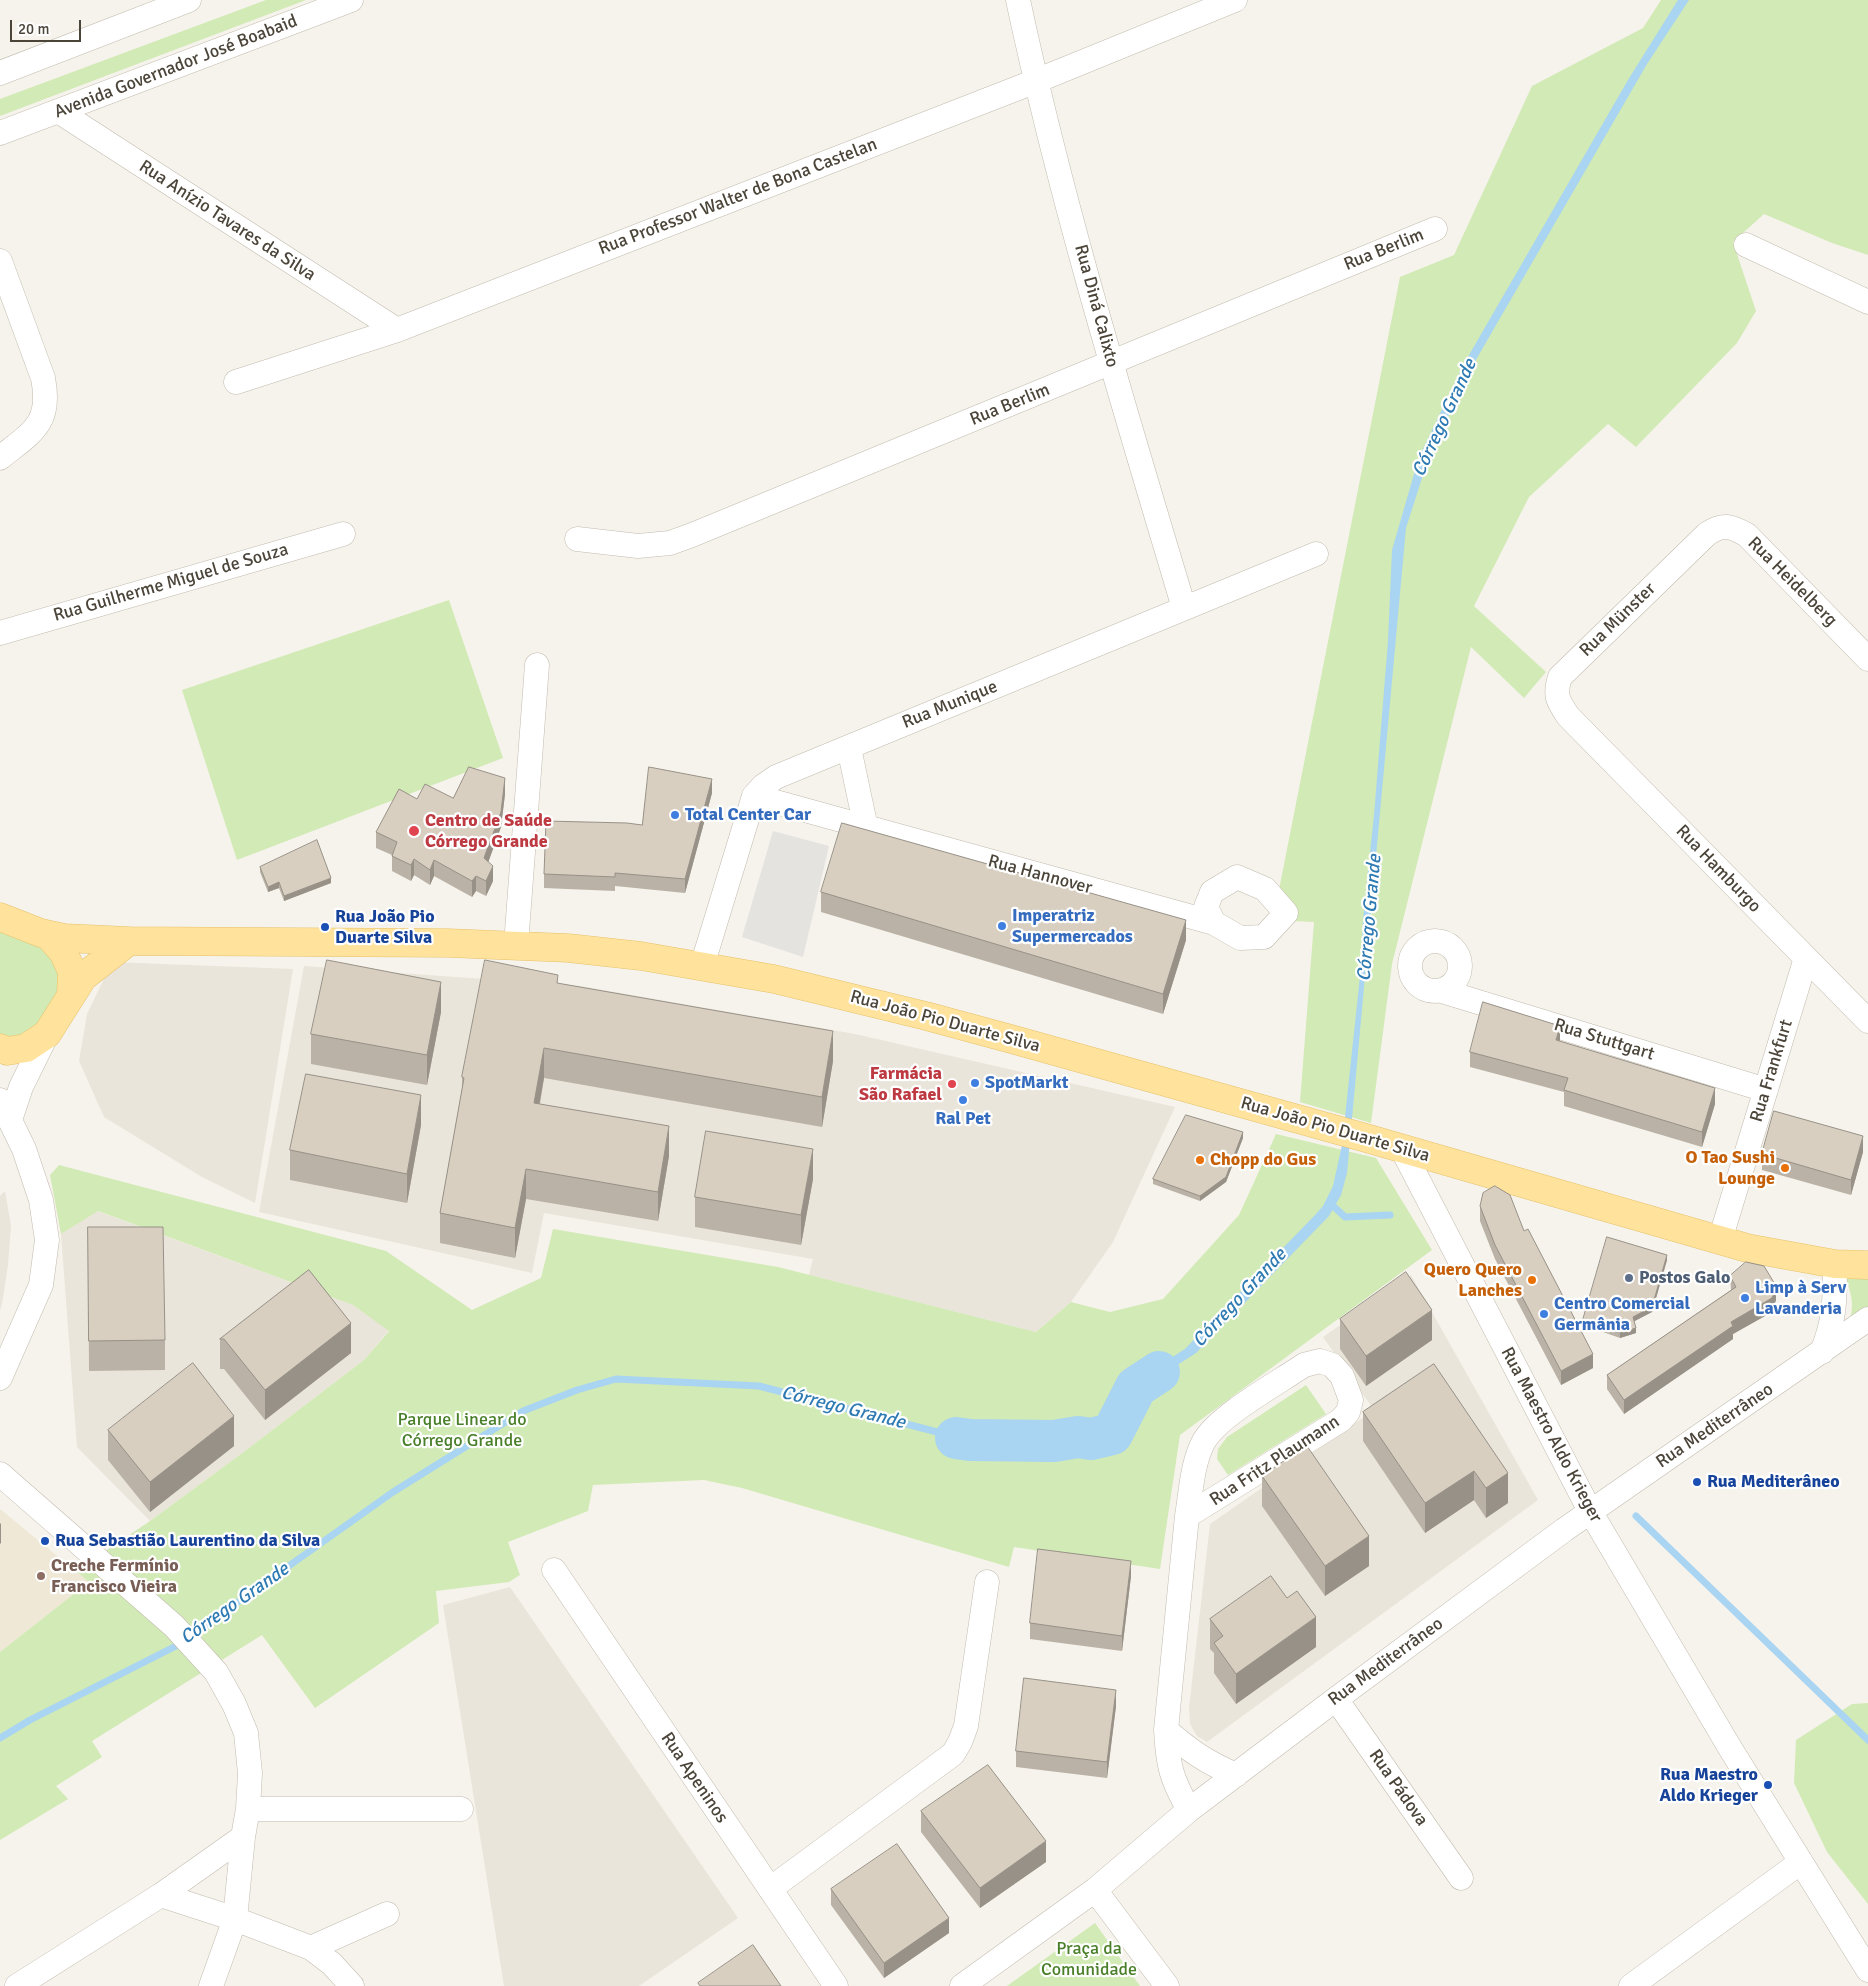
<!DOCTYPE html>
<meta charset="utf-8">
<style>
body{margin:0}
#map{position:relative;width:1868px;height:1986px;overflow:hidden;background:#f6f3ec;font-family:Signika,sans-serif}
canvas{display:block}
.scale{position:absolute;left:10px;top:20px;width:71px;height:22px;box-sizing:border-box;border:2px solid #4b4439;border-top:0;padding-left:6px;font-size:15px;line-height:18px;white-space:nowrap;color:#4b4439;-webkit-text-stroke:4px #fff;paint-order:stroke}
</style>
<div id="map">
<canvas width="1868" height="1986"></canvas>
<div class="scale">20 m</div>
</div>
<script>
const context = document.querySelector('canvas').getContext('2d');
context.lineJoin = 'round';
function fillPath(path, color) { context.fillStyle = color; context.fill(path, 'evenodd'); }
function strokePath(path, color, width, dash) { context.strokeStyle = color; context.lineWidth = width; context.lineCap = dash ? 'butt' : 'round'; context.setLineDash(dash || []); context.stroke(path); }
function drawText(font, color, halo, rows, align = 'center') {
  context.font = font + ' Signika,sans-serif'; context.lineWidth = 4.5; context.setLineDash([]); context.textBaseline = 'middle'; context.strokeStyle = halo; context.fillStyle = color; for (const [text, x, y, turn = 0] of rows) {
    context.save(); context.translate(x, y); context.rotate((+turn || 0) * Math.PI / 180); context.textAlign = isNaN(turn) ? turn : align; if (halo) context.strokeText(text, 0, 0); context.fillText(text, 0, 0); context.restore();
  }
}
fillPath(new Path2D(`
 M 112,962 L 293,969 L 255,1203 L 202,1177 L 104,1117 L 79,1061 L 87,1014 Z
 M 304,966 L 580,986 L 855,1034 L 1175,1107 L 1113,1242 L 1071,1302 L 1036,1332 L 809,1275 L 813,1259 L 544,1213 L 532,1273 L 259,1212 Z
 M 5,1191 L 11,1226 L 8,1265 L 2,1304 L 0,1310 L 0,1196 Z
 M 97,1211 L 353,1305 L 389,1330 L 364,1360 L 241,1454 L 150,1521 L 77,1447 L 61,1234 Z
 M 1411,1275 L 1538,1500 L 1207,1742 L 1197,1736 L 1190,1724 L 1189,1708 L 1210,1524 L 1374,1410 L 1323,1337 Z
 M 510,1587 L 738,1918 L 639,1986 L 504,1986 L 443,1605 Z`), '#eae5da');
fillPath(new Path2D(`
 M 0,1509 L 89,1582 L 0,1652 Z`), '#efe8d6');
fillPath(new Path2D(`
 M 266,0 L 306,0 L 0,116 L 0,99 Z
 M 1661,0 L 1868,0 L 1868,255 L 1832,243 L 1764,214 L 1733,242 L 1756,311 L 1737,343 L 1636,447 L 1608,424 L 1529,497 L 1474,606 L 1546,672 L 1524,698 L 1471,647 L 1392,964 L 1371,1123 L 1300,1102 L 1314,922 L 1273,920 L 1400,277 L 1454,255 L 1532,86 L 1643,28 Z
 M 449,600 L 503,758 L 237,860 L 182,690 Z
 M 0,925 L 41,941 L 58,962 L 65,993 L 41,1028 L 9,1042 L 0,1038 Z
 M 1276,1134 L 1376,1158 L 1432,1250 L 1180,1435 L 1160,1569 L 1014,1547 L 1009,1567 L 742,1488 L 704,1480 L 593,1485 L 588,1511 L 508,1542 L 520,1575 L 509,1582 L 436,1591 L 439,1623 L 315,1708 L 262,1635 L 92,1741 L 102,1757 L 56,1786 L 68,1799 L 0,1840 L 0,1652 L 89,1582 L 76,1571 L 150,1521 L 241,1454 L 364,1360 L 389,1331 L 353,1305 L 98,1211 L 61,1234 L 50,1175 L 59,1165 L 386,1251 L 472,1310 L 541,1278 L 553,1229 L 778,1267 L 1036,1332 L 1071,1302 L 1110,1312 L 1163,1299 L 1239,1215 Z
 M 1868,1277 L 1868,1310 L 1848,1324 C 1855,1308 1852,1293 1845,1278 Z
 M 1306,1385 L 1326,1414 L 1228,1475 L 1217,1459 L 1218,1449 L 1227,1437 Z
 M 1868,1703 L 1868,1904 L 1827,1852 L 1794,1783 L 1796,1740 L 1852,1704 Z
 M 1095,1923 L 1140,1986 L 1007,1986 Z`), '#d2eab5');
fillPath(new Path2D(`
 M 773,831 L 829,846 L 803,957 L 742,937 Z`), '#e5e3e0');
fillPath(new Path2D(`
 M 1678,0 L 1689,0 L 1647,64 L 1477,358 L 1430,453 L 1406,528 L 1347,1173 L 1341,1195 L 1329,1216 L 1196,1353 L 1140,1389 L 1135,1398 L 1108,1431 L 1072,1445 L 954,1446 L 956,1438 L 1078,1437 L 1103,1427 L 1132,1383 L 1185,1349 L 1316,1214 L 1323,1206 L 1333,1186 L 1342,1145 L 1361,967 L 1363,919 L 1374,815 L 1388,641 L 1392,550 L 1419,457 L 1465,362 L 1628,80 Z`), '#a9d4f2');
strokePath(new Path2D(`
 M 1331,1204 L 1345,1217 L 1390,1215
 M 1636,1516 L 1868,1740
 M 0,1738 L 30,1720 L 176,1646 L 393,1492 L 523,1411 L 577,1390 L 616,1379 L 759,1386 L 945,1434 L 956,1438`), '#a9d4f2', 7);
strokePath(new Path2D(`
 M 956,1438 L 970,1440 L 1054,1441 L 1078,1437 L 1091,1439 L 1112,1434 L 1136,1387 L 1159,1372`), '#a9d4f2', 42);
const minor = new Path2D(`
 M 1018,0 C 1062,206 1124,407 1184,608
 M 0,73 L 189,0
 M 58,111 L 397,330
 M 0,133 L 351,0
 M 1746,245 L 1868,302
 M 0,261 L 43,378 C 52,424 32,432 0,458
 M 236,382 L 397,330 L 1036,81 L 1235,0
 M 577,539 L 638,546 L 670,543 L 692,535 L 1435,229
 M 0,633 L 343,534
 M 1868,659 L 1747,535 C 1731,526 1723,523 1707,534 L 1560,677 C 1554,696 1558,701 1568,716 L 1868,1021
 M 849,748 L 866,828
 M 754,796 L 1214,923
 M 1237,877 L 1265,889 L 1286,913 L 1264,937 L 1240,938 L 1214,923 L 1206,907 L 1212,892 Z
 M1410 966a25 25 0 1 1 50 0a25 25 0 1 1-50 0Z
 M 516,945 L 537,665
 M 702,966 L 754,796 L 763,786 L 776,777 L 1316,554
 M 1442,991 L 1766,1090
 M 0,1100 L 24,1149 L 41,1200 L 47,1240 L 41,1285 L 0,1378
 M 10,1120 L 21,1087 L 47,1034
 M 1402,1149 L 1590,1511 L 1730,1748 L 1868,1970
 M 1720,1240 L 1806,958
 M 1822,1352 C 1835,1320 1835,1299 1835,1264
 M 1320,1361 L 1332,1365 L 1342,1376 L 1351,1400 L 1348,1412 L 1341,1420 L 1187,1516 C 1191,1492 1192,1463 1204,1441 C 1219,1415 1278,1383 1304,1365 Z
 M 0,1474 L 174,1626 L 216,1672 L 234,1704 L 246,1733 L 250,1773 L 248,1809 L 243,1837 L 235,1919 L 211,1986
 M 1187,1516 L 1166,1730 C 1168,1766 1171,1778 1189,1810
 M 554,1570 L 836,1986
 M 1336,1699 L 1461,1878
 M 1166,1730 C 1190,1751 1206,1762 1236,1775
 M 248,1809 L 461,1809
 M 770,1889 L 953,1754 L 960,1742 L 966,1726 L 987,1582
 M 1095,1890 L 1167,1986
 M 161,1895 L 235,1919 L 311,1948 L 332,1964 L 352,1986
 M 311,1948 L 387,1914
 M 17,1986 L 161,1895 L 243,1837
 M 962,1986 L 1095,1890 L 1189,1810 L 1336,1699 L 1564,1530 L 1868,1319
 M 1631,1986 L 1801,1862`);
const major = new Path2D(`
 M 0,917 L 41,933 L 64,938 L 129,941 L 448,943 L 568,948 L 641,956 L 774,979 L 926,1016 L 1011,1039 L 1366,1138 L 1747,1248 L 1835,1264 L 1868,1265
 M 48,935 L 63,952 L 72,971 L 71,995
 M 0,1048 L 7,1051 L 26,1048 L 47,1034 L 83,977 L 129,941`);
strokePath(minor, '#c2bbae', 25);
strokePath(major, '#e6c16a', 29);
strokePath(minor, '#fff', 24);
strokePath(major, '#ffe39c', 28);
fillPath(new Path2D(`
 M 712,793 L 685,893 L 615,886 L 615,891 L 544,888 L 544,874 L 642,825 Z
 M 505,794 L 501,827 L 488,862 L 493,881 L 486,896 L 476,891 L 472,897 L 434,876 L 430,885 L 414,875 L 411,881 L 392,871 L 392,855 L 376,848 L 376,832 L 453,798 Z
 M 260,867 L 331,883 L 284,901 L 279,888 L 268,892 L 260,872 Z
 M 821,892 L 1186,940 L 1163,1014 L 821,912 Z
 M 558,984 L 833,1061 L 822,1127 L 544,1078 L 540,1104 L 669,1156 L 658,1221 L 526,1199 L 515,1258 L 440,1243 L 440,1213 L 462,1089 L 462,1077 Z
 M 441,1012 L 427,1085 L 311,1064 L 311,1034 Z
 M 1560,1041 L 1715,1104 L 1702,1147 L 1564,1106 L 1564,1092 L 1470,1067 L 1470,1052 Z
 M 421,1125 L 407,1203 L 290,1180 L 290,1150 Z
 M 1243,1138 L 1226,1182 L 1200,1201 L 1153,1184 L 1153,1179 Z
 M 1863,1152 L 1851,1195 L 1762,1170 L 1762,1154 Z
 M 813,1179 L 801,1245 L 695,1227 L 695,1197 Z
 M 1480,1206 L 1524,1231 L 1593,1368 L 1561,1385 L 1495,1259 L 1480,1221 Z
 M 88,1227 L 165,1340 L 165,1370 L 89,1371 Z
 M 1667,1260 L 1652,1312 L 1634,1321 L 1636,1333 L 1620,1338 L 1583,1325 L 1583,1320 Z
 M 309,1270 L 351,1353 L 265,1420 L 224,1369 L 220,1369 L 220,1339 Z
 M 1730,1276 L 1776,1300 L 1772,1312 L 1733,1334 L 1733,1339 L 1624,1414 L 1607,1389 L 1607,1375 L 1731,1290 Z
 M 1340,1319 L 1432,1340 L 1366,1386 L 1340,1349 Z
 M 1434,1364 L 1508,1503 L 1486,1518 L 1474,1500 L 1425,1533 L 1363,1441 L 1363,1412 Z
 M 108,1430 L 234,1446 L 150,1512 L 108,1460 Z
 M 1262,1476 L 1369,1566 L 1325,1596 L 1262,1506 Z
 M 1131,1576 L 1122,1651 L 1030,1639 L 1030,1623 Z
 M 1210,1619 L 1316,1647 L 1236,1704 L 1214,1673 L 1214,1653 L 1210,1649 Z
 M 1116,1706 L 1107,1778 L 1016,1767 L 1016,1751 Z
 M 921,1811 L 1046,1862 L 980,1908 L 921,1832 Z
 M 831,1889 L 949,1933 L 884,1978 L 831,1905 Z`), '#bab2a6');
fillPath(new Path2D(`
 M 505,778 L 505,794 L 501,827 L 484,874 L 484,858 Z
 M 712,779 L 712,793 L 685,893 L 685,879 Z
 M 414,859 L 414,875 L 411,881 L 411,865 Z
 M 434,860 L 434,876 L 430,885 L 430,870 Z
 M 493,866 L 493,881 L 486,896 L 486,881 Z
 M 476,876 L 476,891 L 472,897 L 472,881 Z
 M 331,878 L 331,883 L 284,901 L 284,896 Z
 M 279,882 L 279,888 L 268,892 L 268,887 Z
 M 1186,920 L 1186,940 L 1163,1014 L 1163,994 Z
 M 441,982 L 441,1012 L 427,1085 L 427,1055 Z
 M 1560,1026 L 1560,1041 L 1556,1040 Z
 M 833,1031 L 833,1061 L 822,1127 L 822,1097 Z
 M 544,1048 L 544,1078 L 534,1133 L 534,1103 Z
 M 1715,1088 L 1715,1104 L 1702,1147 L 1702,1132 Z
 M 421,1095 L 421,1125 L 407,1203 L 407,1174 Z
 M 669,1126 L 669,1156 L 658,1221 L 658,1192 Z
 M 1243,1132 L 1243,1138 L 1226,1182 L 1200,1201 L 1200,1196 Z
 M 1863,1136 L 1863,1152 L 1851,1195 L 1851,1180 Z
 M 813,1149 L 813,1179 L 801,1245 L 801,1215 Z
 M 526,1169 L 526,1199 L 515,1258 L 515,1228 Z
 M 1667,1255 L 1667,1260 L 1652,1312 L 1633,1322 L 1633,1317 Z
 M 1776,1286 L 1776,1300 L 1772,1312 L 1733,1334 L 1733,1339 L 1624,1414 L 1624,1400 Z
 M 1432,1310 L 1432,1340 L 1366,1386 L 1366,1356 Z
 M 351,1323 L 351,1353 L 265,1420 L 265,1390 Z
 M 1636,1328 L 1636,1333 L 1620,1338 L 1620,1333 Z
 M 1593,1354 L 1593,1368 L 1561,1385 L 1561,1371 Z
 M 234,1416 L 234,1446 L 150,1512 L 150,1482 Z
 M 1474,1471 L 1474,1500 L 1425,1533 L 1425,1503 Z
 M 1508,1473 L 1508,1503 L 1486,1518 L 1486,1488 Z
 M 1,1523 L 1,1543 L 0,1544 L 0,1524 Z
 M 1369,1536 L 1369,1566 L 1325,1596 L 1325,1566 Z
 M 1131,1561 L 1131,1576 L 1122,1651 L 1122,1636 Z
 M 1316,1617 L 1316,1647 L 1236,1704 L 1236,1674 Z
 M 1116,1690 L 1116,1706 L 1107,1778 L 1107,1762 Z
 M 1046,1841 L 1046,1862 L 980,1908 L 980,1888 Z
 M 949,1918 L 949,1933 L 884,1978 L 884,1963 Z`), '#979187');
const building = new Path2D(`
 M 469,767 L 505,778 L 501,812 L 484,858 L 493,866 L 486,881 L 476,876 L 472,881 L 434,860 L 430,870 L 414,859 L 411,865 L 392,856 L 397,842 L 376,832 L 399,789 L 417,799 L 425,784 L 453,798 Z
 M 649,767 L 712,779 L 685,879 L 615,873 L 615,877 L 544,874 L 546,821 L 627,823 L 642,825 Z
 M 842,823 L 1186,920 L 1163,994 L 821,892 Z
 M 317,840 L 331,878 L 284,896 L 279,882 L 268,887 L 260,867 Z
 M 327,960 L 441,982 L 427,1055 L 311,1034 Z
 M 485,960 L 558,975 L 557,983 L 833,1031 L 822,1097 L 544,1048 L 534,1103 L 669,1126 L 658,1192 L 526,1169 L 515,1228 L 440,1213 L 464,1078 L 462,1077 Z
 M 1483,1002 L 1560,1026 L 1556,1040 L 1715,1088 L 1702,1132 L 1564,1090 L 1568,1078 L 1470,1052 Z
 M 306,1074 L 421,1095 L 407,1174 L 290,1150 Z
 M 1774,1111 L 1863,1136 L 1851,1180 L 1762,1154 Z
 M 1186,1115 L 1243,1132 L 1226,1177 L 1200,1196 L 1153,1179 Z
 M 706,1131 L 813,1149 L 801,1215 L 695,1197 Z
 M 1495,1186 L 1510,1195 L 1524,1231 L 1528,1229 L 1593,1354 L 1561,1371 L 1495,1245 L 1480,1206 L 1483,1193 Z
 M 88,1227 L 163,1227 L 165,1340 L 89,1341 Z
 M 1607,1237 L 1667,1255 L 1652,1307 L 1633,1317 L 1636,1328 L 1620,1333 L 1583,1320 Z
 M 1746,1262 L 1764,1266 L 1776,1286 L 1772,1298 L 1731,1322 L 1733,1326 L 1624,1400 L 1607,1375 L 1736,1287 L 1730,1276 Z
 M 309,1270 L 351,1323 L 265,1390 L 224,1339 L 220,1339 Z
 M 1406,1272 L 1432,1310 L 1366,1356 L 1340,1319 Z
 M 193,1363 L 234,1416 L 150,1482 L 108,1430 Z
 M 1434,1364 L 1508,1473 L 1486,1488 L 1474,1471 L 1425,1503 L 1363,1412 Z
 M 1307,1446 L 1369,1536 L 1325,1566 L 1262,1476 Z
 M 1038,1549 L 1131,1561 L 1122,1636 L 1030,1623 Z
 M 1271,1576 L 1287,1598 L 1297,1591 L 1316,1617 L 1236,1674 L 1214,1643 L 1223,1636 L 1210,1619 Z
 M 1024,1678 L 1116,1690 L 1107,1762 L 1016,1751 Z
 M 988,1765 L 1046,1841 L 980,1888 L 921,1811 Z
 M 897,1844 L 949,1918 L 884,1963 L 831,1889 Z
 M 753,1945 L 781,1986 L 700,1986 L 698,1983 Z`);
fillPath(building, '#d8cfc1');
strokePath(building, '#979187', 1);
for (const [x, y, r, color] of [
 [675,815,5,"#3f7fe0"],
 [414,831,6,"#e0444e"],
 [1002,926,5,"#3f7fe0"],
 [325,927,5,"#1a4fb4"],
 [975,1083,5,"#3f7fe0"],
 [952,1084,5,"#e0444e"],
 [963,1100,5,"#3f7fe0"],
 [1200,1160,5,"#e8710a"],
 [1785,1168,5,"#e8710a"],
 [1629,1278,5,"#5c6f8a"],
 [1532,1280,5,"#e8710a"],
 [1745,1298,5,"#3f7fe0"],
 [1544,1314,5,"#3f7fe0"],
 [1697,1482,5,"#1a4fb4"],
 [45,1541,5,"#1a4fb4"],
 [41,1576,5,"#8d6e63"],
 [1768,1785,5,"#1a4fb4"]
]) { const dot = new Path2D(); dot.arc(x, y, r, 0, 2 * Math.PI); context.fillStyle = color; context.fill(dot); strokePath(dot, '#fff', 2); }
drawText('18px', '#4b4439', '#fff', [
 ["Avenida Governador José Boabaid",176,67,-21],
 ["Rua Professor Walter de Bona Castelan",738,197,-21],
 ["Rua Anízio Tavares da Silva",227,221,33],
 ["Rua Berlim",1384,250,-22],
 ["Rua Diná Calixto",1096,306,75],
 ["Rua Berlim",1010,405,-22],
 ["Rua Heidelberg",1792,582,45],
 ["Rua Guilherme Miguel de Souza",171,583,-16],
 ["Rua Münster",1618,620,-44],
 ["Rua Munique",950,705,-22],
 ["Rua Hamburgo",1718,869,46],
 ["Rua Hannover",1040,875,15],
 ["Rua João Pio Duarte Silva",945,1022,15],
 ["Rua Stuttgart",1604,1040,17],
 ["Rua Frankfurt",1772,1071,-73],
 ["Rua João Pio Duarte Silva",1335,1130,16],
 ["Rua Mediterrâneo",1715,1426,-34],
 ["Rua Maestro Aldo Krieger",1551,1435,62],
 ["Rua Fritz Plaumann",1275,1461,-33],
 ["Rua Mediterrâneo",1386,1662,-36],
 ["Rua Apeninos",694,1778,56],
 ["Rua Pádova",1398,1788,55]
]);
drawText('bold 18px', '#366cbe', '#fff', [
 ["Total Center Car",685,815],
 ["Imperatriz",1012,916],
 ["Supermercados",1012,937],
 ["SpotMarkt",985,1083],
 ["Ral Pet",963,1119,"center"],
 ["Limp à Serv",1755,1288],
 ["Lavanderia",1755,1309],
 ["Centro Comercial",1554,1304],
 ["Germânia",1554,1325]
], 'left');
drawText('bold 18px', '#be3a42', '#fff', [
 ["Centro de Saúde",425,821],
 ["Córrego Grande",425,842],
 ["Farmácia",942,1074,"right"],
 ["São Rafael",942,1095,"right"]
], 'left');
drawText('bold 18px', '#164399', '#fff', [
 ["Rua João Pio",335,917],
 ["Duarte Silva",335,938],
 ["Rua Mediterâneo",1707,1482],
 ["Rua Sebastião Laurentino da Silva",55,1541],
 ["Rua Maestro",1758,1775,"right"],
 ["Aldo Krieger",1758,1796,"right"]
], 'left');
drawText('bold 18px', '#c56008', '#fff', [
 ["O Tao Sushi",1775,1158],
 ["Lounge",1775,1179],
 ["Chopp do Gus",1210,1160,"left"],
 ["Quero Quero",1522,1270],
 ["Lanches",1522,1291]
], 'right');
drawText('bold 18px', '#4e5e75', '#fff', [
 ["Postos Galo",1639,1278]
], 'left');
drawText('18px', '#4a7f2a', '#fff', [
 ["Parque Linear do",462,1420],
 ["Córrego Grande",462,1441],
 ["Praça da",1089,1949],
 ["Comunidade",1089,1970]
]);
drawText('bold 18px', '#785e54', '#fff', [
 ["Creche Fermínio",51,1566],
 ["Francisco Vieira",51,1587]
], 'left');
drawText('italic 19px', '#2e7ab2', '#fff', [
 ["Córrego Grande",1445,418,-65],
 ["Córrego Grande",1370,918,-85],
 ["Córrego Grande",1240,1298,-47],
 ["Córrego Grande",843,1408,14],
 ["Córrego Grande",235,1604,-35]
]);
</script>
